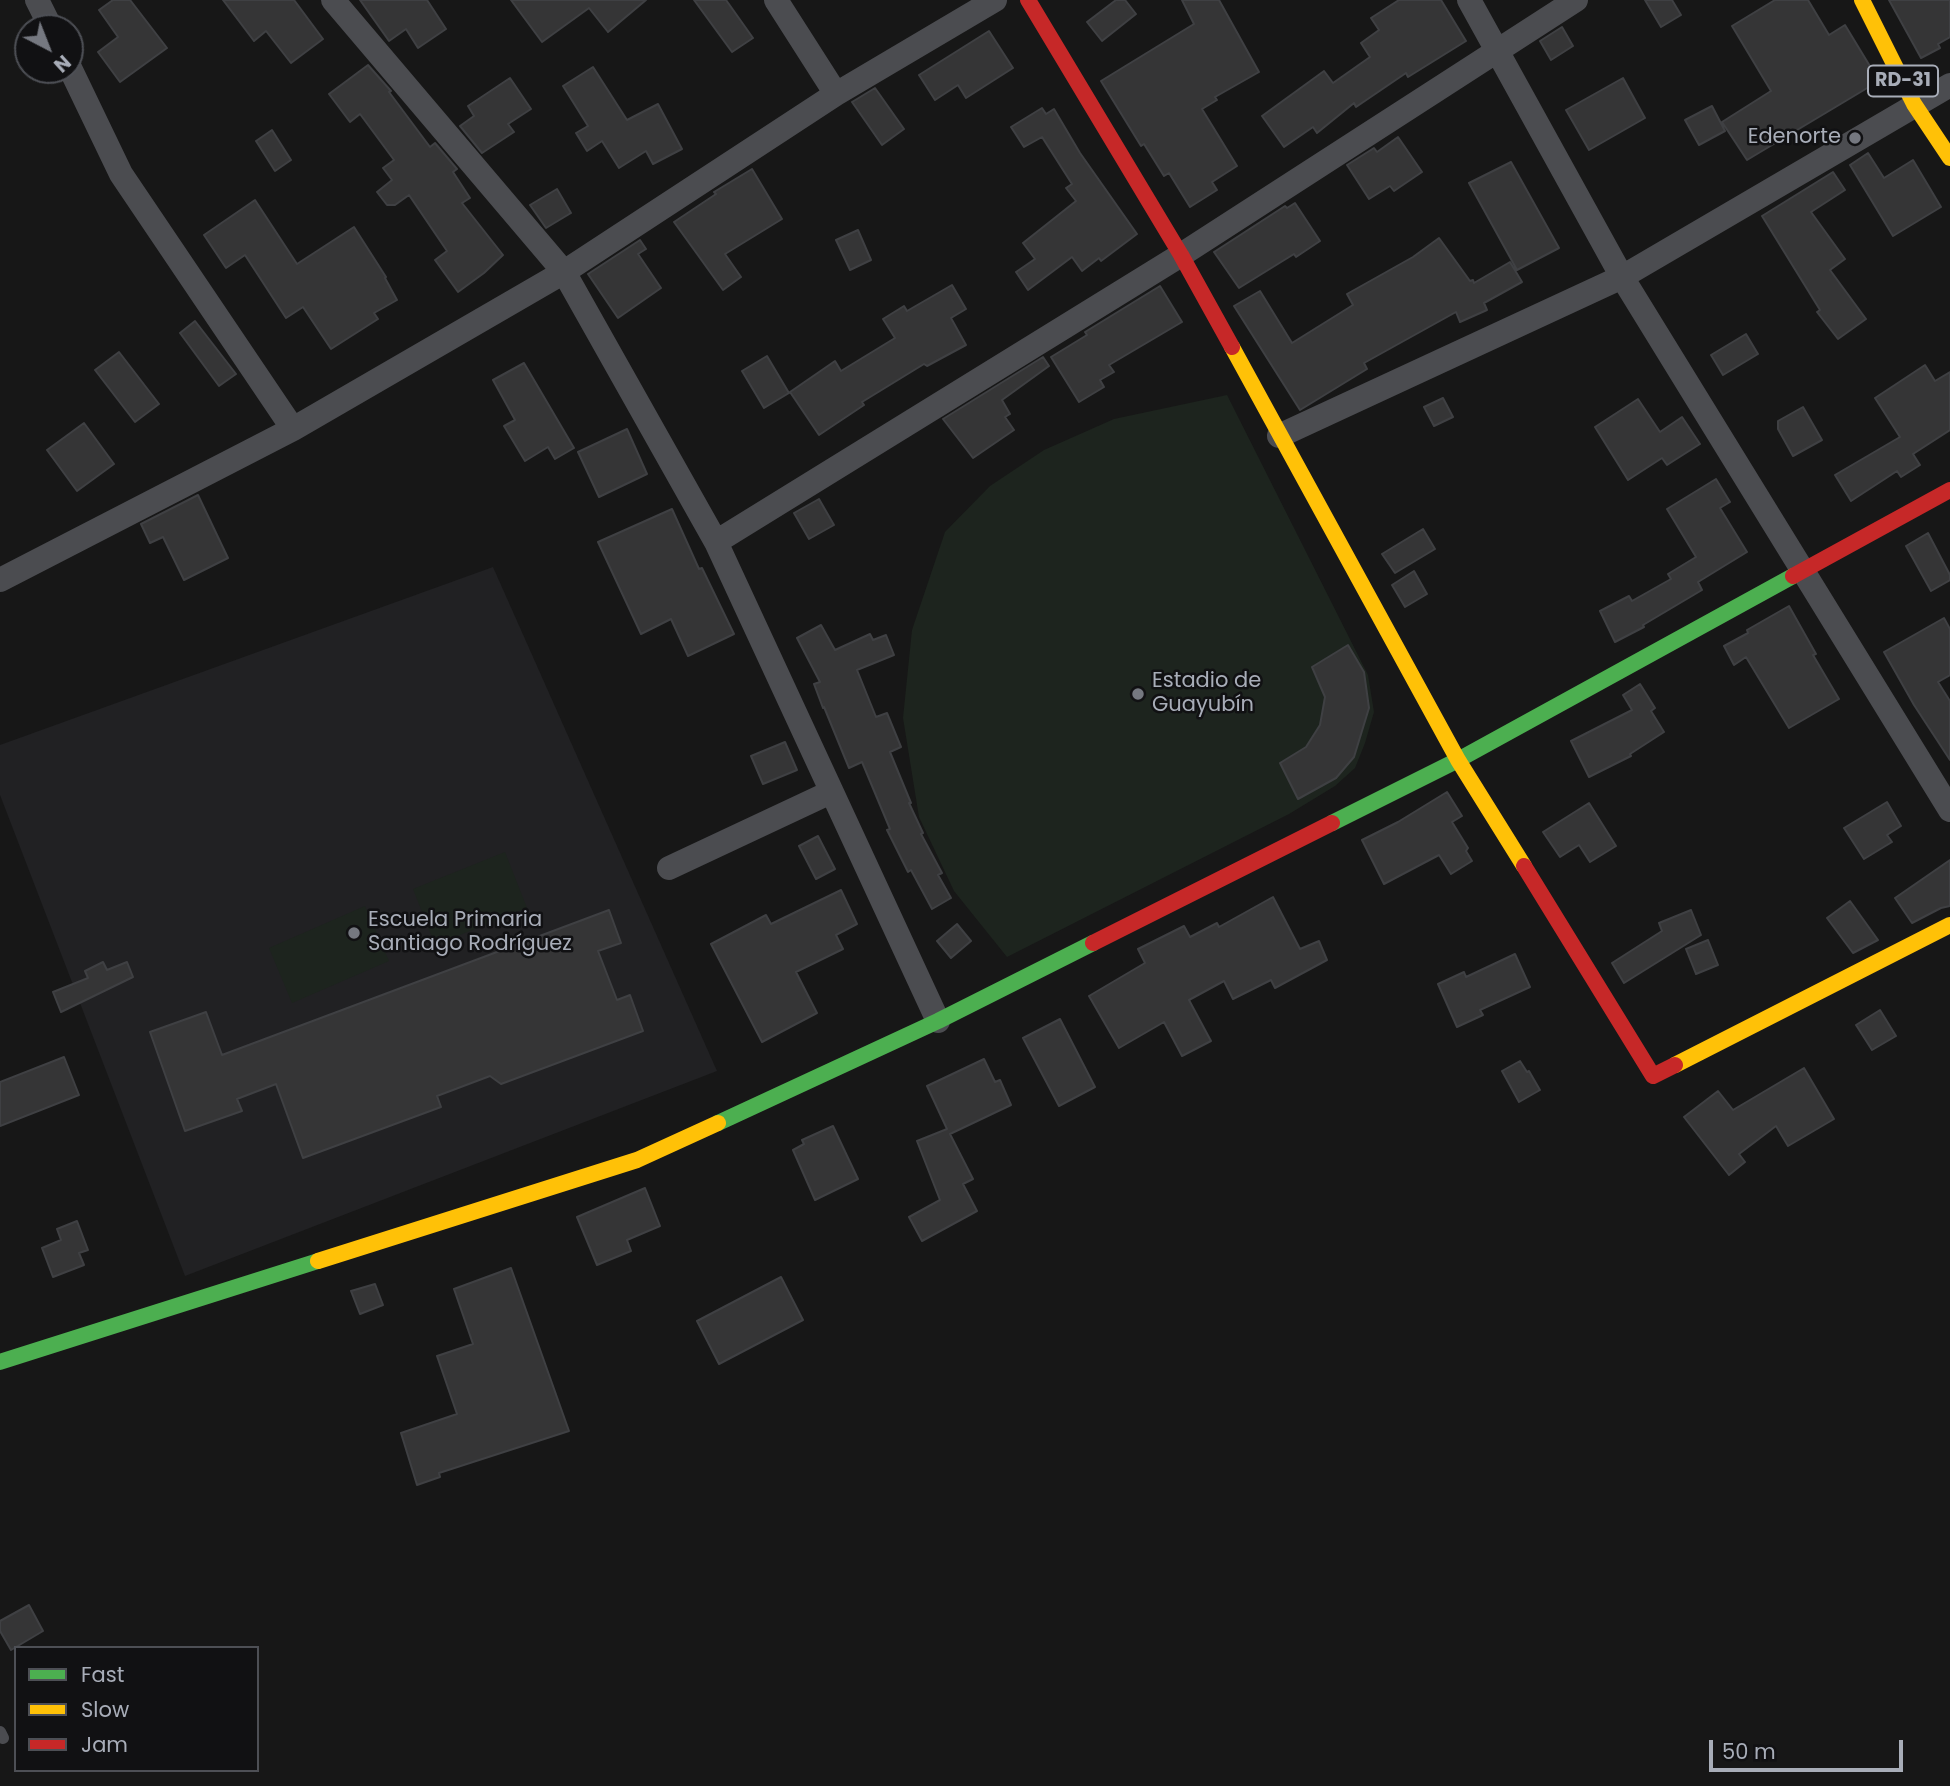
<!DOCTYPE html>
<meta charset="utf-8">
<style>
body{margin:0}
#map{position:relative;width:1950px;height:1786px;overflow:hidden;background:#171717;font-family:Poppins,sans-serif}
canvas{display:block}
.legend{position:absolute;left:14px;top:1646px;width:245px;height:126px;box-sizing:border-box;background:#111113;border:2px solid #4d4f55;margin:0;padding:9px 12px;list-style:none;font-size:21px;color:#a8adb8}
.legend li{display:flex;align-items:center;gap:14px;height:35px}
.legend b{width:35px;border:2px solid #4d4f55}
.north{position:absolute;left:14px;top:14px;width:70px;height:70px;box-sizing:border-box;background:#111113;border:2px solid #4d4f55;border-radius:50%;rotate:138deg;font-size:19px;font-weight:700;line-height:28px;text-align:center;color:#a8adb8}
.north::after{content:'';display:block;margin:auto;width:24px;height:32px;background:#757880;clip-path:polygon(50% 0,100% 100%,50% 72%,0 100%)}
.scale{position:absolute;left:1709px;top:1740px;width:194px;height:32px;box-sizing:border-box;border:4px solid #a8adb8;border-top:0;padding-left:9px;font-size:21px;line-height:24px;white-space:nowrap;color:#a8adb8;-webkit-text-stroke:5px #111113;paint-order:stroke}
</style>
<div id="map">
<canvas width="1950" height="1786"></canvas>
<ul class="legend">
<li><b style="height:9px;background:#4caf50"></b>Fast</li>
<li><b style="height:9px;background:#ffc107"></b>Slow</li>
<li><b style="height:9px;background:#c62828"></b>Jam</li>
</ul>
<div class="north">N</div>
<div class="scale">50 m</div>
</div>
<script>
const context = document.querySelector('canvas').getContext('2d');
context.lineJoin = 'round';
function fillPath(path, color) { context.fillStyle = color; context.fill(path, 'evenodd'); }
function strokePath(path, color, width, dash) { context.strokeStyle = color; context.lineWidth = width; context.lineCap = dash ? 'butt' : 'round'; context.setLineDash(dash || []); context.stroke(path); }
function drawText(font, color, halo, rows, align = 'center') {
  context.font = font + ' Poppins,sans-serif'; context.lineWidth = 5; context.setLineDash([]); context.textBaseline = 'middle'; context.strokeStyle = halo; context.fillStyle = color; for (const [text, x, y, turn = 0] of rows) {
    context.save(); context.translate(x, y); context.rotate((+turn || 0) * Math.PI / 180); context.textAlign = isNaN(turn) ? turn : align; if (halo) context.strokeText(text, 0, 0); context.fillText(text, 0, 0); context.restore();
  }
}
fillPath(new Path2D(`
 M 493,567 L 717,1071 L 185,1276 L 0,795 L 0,745 Z`), '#212123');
fillPath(new Path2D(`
 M 1227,395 L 1368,675 L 1374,712 L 1365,743 L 1355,768 L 1335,786 L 1289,814 L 1007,957 L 954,891 L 919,817 L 903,718 L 912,630 L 945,532 L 990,486 L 1044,450 L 1114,419 Z
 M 505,852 L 527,908 L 435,945 L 413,889 Z
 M 365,906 L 389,961 L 292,1003 L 269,948 Z`), '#1d241e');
const building = new Path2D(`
 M 113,0 L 130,0 L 167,48 L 120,82 L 98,52 L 118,37 L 99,10 Z
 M 223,0 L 294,0 L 323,39 L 291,63 L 266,31 L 254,41 Z
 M 360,0 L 427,0 L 446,29 L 418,48 L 406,29 L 389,41 Z
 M 511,0 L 646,0 L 608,32 L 589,8 L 542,42 Z
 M 694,0 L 726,0 L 753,38 L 732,52 Z
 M 1116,0 L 1125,0 L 1136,14 L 1102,41 L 1087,22 Z
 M 1182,0 L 1219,0 L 1259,72 L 1215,97 L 1217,100 L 1202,109 L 1237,166 L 1212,182 L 1217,190 L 1190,207 L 1169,173 L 1164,176 L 1144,144 L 1141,146 L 1101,81 L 1194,24 Z
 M 1399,0 L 1441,0 L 1466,41 L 1408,77 L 1406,73 L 1356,107 L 1354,103 L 1317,133 L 1313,127 L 1284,147 L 1262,116 L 1324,71 L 1333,83 L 1370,57 L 1361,43 L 1379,30 L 1371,18 Z
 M 1645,0 L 1672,0 L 1681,15 L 1661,27 Z
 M 1775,0 L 1808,0 L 1829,35 L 1845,25 L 1879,81 L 1747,160 L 1722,122 L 1771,91 L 1732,26 Z
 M 1889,0 L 1950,0 L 1950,37 L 1938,44 L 1940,48 L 1921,58 Z
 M 1562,27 L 1573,46 L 1551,60 L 1540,41 Z
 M 989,31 L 1013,68 L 966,98 L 958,85 L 935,100 L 919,75 Z
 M 368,65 L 391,91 L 389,92 L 430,147 L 435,143 L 457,169 L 453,172 L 470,198 L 462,203 L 503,255 L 484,273 L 458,292 L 435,260 L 447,251 L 409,195 L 395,205 L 387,205 L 377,192 L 392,180 L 383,168 L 394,160 L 360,114 L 350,122 L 329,94 Z
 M 593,67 L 627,120 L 658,104 L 682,149 L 653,164 L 646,151 L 619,168 L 602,141 L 587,151 L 576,133 L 588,126 L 563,86 Z
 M 510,78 L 531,109 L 508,124 L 514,132 L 482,153 L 460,126 L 474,116 L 468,106 Z
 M 1623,78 L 1645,118 L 1589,150 L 1566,110 Z
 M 875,88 L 904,129 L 882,145 L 852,102 Z
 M 1712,106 L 1725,131 L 1699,145 L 1685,120 Z
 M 1042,108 L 1046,114 L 1054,109 L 1080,153 L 1137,234 L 1101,261 L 1099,258 L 1082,271 L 1072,257 L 1028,290 L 1016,272 L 1035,259 L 1023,243 L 1076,201 L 1066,188 L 1072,184 L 1042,137 L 1024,147 L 1011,127 Z
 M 272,130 L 291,160 L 275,171 L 256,141 Z
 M 1398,137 L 1422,172 L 1394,191 L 1390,186 L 1369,199 L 1347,165 L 1374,148 L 1377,152 Z
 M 1868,153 L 1884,178 L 1913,160 L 1941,207 L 1893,236 L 1850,165 Z
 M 1511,162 L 1559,248 L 1517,270 L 1469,183 Z
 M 752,169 L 782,219 L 725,254 L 741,277 L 723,290 L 674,222 L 716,194 L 714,192 Z
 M 1833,172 L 1845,190 L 1811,212 L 1845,259 L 1830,270 L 1866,319 L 1838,339 L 1817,312 L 1820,310 L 1762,216 Z
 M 557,189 L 571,213 L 546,228 L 530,205 Z
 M 255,200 L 297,264 L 354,227 L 386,277 L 385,278 L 397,300 L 374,313 L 378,319 L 331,349 L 303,307 L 286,318 L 245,255 L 226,268 L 204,235 Z
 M 1295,203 L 1320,241 L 1296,257 L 1294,254 L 1239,288 L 1214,252 L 1285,206 L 1287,208 Z
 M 858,230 L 871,260 L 850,270 L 836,240 Z
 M 1439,238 L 1470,281 L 1473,280 L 1474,283 L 1510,262 L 1522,282 L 1484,303 L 1487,310 L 1460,322 L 1456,312 L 1364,363 L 1367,369 L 1300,410 L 1234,306 L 1260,291 L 1292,343 L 1353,305 L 1347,294 L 1413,257 Z
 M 640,240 L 646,249 L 638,254 L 661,288 L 618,318 L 588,274 Z
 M 952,285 L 966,309 L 951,318 L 966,345 L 927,366 L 924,364 L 862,402 L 864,405 L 819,435 L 790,392 L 835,361 L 841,371 L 895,338 L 883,319 L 904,306 L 907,311 Z
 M 1160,286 L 1182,322 L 1109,365 L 1114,372 L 1100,380 L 1104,387 L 1079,402 L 1051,357 L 1087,335 L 1085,332 Z
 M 195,321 L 236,374 L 219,386 L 180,333 Z
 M 1746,334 L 1758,354 L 1723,375 L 1711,355 Z
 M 119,352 L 159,404 L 135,422 L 95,370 Z
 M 767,356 L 789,393 L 764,408 L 742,371 Z
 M 1043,357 L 1049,366 L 1002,400 L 1010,414 L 1005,417 L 1014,430 L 973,458 L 943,419 Z
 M 524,363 L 574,448 L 555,459 L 548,447 L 525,461 L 504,426 L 515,420 L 493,380 Z
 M 1925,365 L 1935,381 L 1950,372 L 1950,430 L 1913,454 L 1920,465 L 1901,477 L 1897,471 L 1851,501 L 1835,475 L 1900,437 L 1875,398 Z
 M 1443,398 L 1453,417 L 1434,426 L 1424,407 Z
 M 1638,399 L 1660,432 L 1682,417 L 1700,444 L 1667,465 L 1662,458 L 1628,480 L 1595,427 Z
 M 1803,407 L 1822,440 L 1793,456 L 1778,429 L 1778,421 Z
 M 84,423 L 114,464 L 77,491 L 47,450 Z
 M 627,429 L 647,474 L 599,497 L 578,452 Z
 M 1716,479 L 1730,502 L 1720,508 L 1747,552 L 1698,582 L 1702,590 L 1643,625 L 1644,627 L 1615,642 L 1600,611 L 1629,596 L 1632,601 L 1671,579 L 1668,574 L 1696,557 L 1667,509 Z
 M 198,495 L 228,558 L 184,580 L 163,537 L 150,543 L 141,524 Z
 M 819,499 L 834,525 L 809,539 L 794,513 Z
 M 672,509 L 699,569 L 702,568 L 734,634 L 688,656 L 671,619 L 641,634 L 598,542 Z
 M 1423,529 L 1435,549 L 1395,573 L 1382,554 Z
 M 1928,533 L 1950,575 L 1950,580 L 1931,591 L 1906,546 Z
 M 1414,571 L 1427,594 L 1405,607 L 1392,585 Z
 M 1789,606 L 1816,654 L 1813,655 L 1839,699 L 1789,728 L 1746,657 L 1734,665 L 1724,646 L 1748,633 L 1747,630 Z
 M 1944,618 L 1950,629 L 1950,675 L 1938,682 L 1950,701 L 1950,760 L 1914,705 L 1884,652 Z
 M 821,625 L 835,650 L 870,634 L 873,640 L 886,635 L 894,655 L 857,670 L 876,717 L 887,713 L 901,747 L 890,752 L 911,803 L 909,803 L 923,833 L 921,834 L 942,873 L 938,875 L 951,898 L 932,909 L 911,870 L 908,872 L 887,830 L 890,829 L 862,762 L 849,768 L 824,707 L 823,708 L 814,684 L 820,682 L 797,638 Z
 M 1348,645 L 1364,672 L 1369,708 L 1354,757 L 1336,778 L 1298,799 L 1280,763 L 1306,747 L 1320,725 L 1325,697 L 1312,667 Z
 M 1640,684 L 1655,708 L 1651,711 L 1664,732 L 1630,754 L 1631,756 L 1589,777 L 1571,741 L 1632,710 L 1623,695 Z
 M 785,742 L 797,770 L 763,784 L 751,756 Z
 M 1447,792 L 1462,816 L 1452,822 L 1468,848 L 1466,851 L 1472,861 L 1451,874 L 1439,855 L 1384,884 L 1362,840 L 1398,822 Z
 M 1887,802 L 1901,826 L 1887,835 L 1892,842 L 1864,859 L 1844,828 Z
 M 1589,803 L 1616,846 L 1590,862 L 1579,845 L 1560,857 L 1543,832 Z
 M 818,836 L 835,869 L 816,879 L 799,846 Z
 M 1950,860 L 1950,906 L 1941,908 L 1912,923 L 1895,898 Z
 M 841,890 L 857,924 L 836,935 L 843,949 L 796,972 L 817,1013 L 762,1042 L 711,944 L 766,915 L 771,924 Z
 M 1273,897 L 1300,949 L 1319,941 L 1327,960 L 1275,988 L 1271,980 L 1233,999 L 1224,981 L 1189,1000 L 1211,1041 L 1182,1056 L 1164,1022 L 1119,1048 L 1089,996 L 1145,963 L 1138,949 L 1184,926 L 1190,937 L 1217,923 L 1219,927 Z
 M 1850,901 L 1878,940 L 1853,953 L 1827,918 Z
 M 609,910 L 621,943 L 598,951 L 617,1000 L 630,995 L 643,1031 L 501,1084 L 490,1076 L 437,1096 L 441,1107 L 303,1158 L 276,1084 L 237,1099 L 242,1111 L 185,1131 L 150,1032 L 206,1012 L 222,1055 Z
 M 1691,910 L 1701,935 L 1624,983 L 1612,963 L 1662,931 L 1659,923 Z
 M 957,924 L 971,941 L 951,958 L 937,941 Z
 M 1708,940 L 1718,965 L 1696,974 L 1686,949 Z
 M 1515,954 L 1530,987 L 1480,1010 L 1483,1015 L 1457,1027 L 1438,984 L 1464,972 L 1466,977 Z
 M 103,962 L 107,970 L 127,962 L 133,977 L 61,1012 L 53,992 L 88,978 L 85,971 Z
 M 1880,1010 L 1896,1036 L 1872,1050 L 1856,1025 Z
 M 1060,1019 L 1095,1087 L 1059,1106 L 1023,1038 Z
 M 64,1057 L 79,1095 L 0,1126 L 0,1082 Z
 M 984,1059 L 995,1082 L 1000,1080 L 1011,1105 L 950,1134 L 973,1179 L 963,1184 L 977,1211 L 922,1241 L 909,1217 L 940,1200 L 917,1141 L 947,1129 L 927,1086 Z
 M 1520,1061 L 1527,1072 L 1529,1071 L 1540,1090 L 1519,1102 L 1502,1071 Z
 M 1804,1068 L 1834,1119 L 1788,1146 L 1776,1126 L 1739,1154 L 1745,1162 L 1729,1175 L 1684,1117 L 1718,1091 L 1733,1110 Z
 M 833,1126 L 858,1179 L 815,1200 L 793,1150 L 804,1144 L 802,1140 Z
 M 645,1188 L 660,1226 L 627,1240 L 631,1251 L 597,1265 L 577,1217 Z
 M 77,1221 L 88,1250 L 79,1253 L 84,1265 L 53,1277 L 42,1248 L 61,1240 L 57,1229 Z
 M 511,1268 L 569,1431 L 439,1473 L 440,1477 L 417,1485 L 401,1433 L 457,1414 L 437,1356 L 473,1344 L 454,1289 Z
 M 781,1277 L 803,1320 L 719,1364 L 697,1321 Z
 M 375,1284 L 383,1305 L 360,1314 L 351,1291 Z
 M 29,1605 L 43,1631 L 11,1650 L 0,1631 L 0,1621 Z`);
fillPath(building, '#353536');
strokePath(building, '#3f4043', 2);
strokePath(new Path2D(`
 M 0,1732 L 3,1738`), '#4b4c50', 12);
strokePath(new Path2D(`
 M 37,0 L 51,28
 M 333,0 L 564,272 L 716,542 L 938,1021
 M 776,0 L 836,94
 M 1469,0 L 1622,277 L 1950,810
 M 70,68 L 121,174 L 293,429
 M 1279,436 L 1622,277 L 1950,85
 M 716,542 L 1181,255 L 1576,0
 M 0,580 L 293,429 L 564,272 L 836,94 L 995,0
 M 669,868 L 831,792`), '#4b4c50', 24);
strokePath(new Path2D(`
 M 1332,823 L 1458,760 L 1793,576
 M 718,1123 L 938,1021 L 1093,943
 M 0,1362 L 318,1261`), '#4caf50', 16);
strokePath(new Path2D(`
 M 1862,0 L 1914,104 L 1950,158
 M 1232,347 L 1458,760 L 1524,866
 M 1675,1065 L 1950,925
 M 318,1261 L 637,1160 L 718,1123`), '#ffc107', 16);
strokePath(new Path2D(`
 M 1028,0 L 1181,255 L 1232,347
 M 1793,576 L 1950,490
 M 1524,866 L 1653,1076 L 1675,1065
 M 1093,943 L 1332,823`), '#c62828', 16);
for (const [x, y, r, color] of [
 [1855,138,7,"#757880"],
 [1138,694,7,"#757880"],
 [354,933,7,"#757880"]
]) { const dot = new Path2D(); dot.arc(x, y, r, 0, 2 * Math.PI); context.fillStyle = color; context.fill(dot); strokePath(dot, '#111113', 2.5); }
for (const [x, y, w] of [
 [1903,81,70]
]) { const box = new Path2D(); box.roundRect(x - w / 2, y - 15.5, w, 31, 5); context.fillStyle = '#111113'; context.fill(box); strokePath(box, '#a8adb8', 2); }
drawText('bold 19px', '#a8adb8', null, [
 ["RD-31",1903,81]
]);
drawText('21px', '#a8adb8', '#111113', [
 ["Edenorte",1841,138,"right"],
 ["Estadio de",1152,682],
 ["Guayubín",1152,706],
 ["Escuela Primaria",368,921],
 ["Santiago Rodríguez",368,945]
], 'left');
</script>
